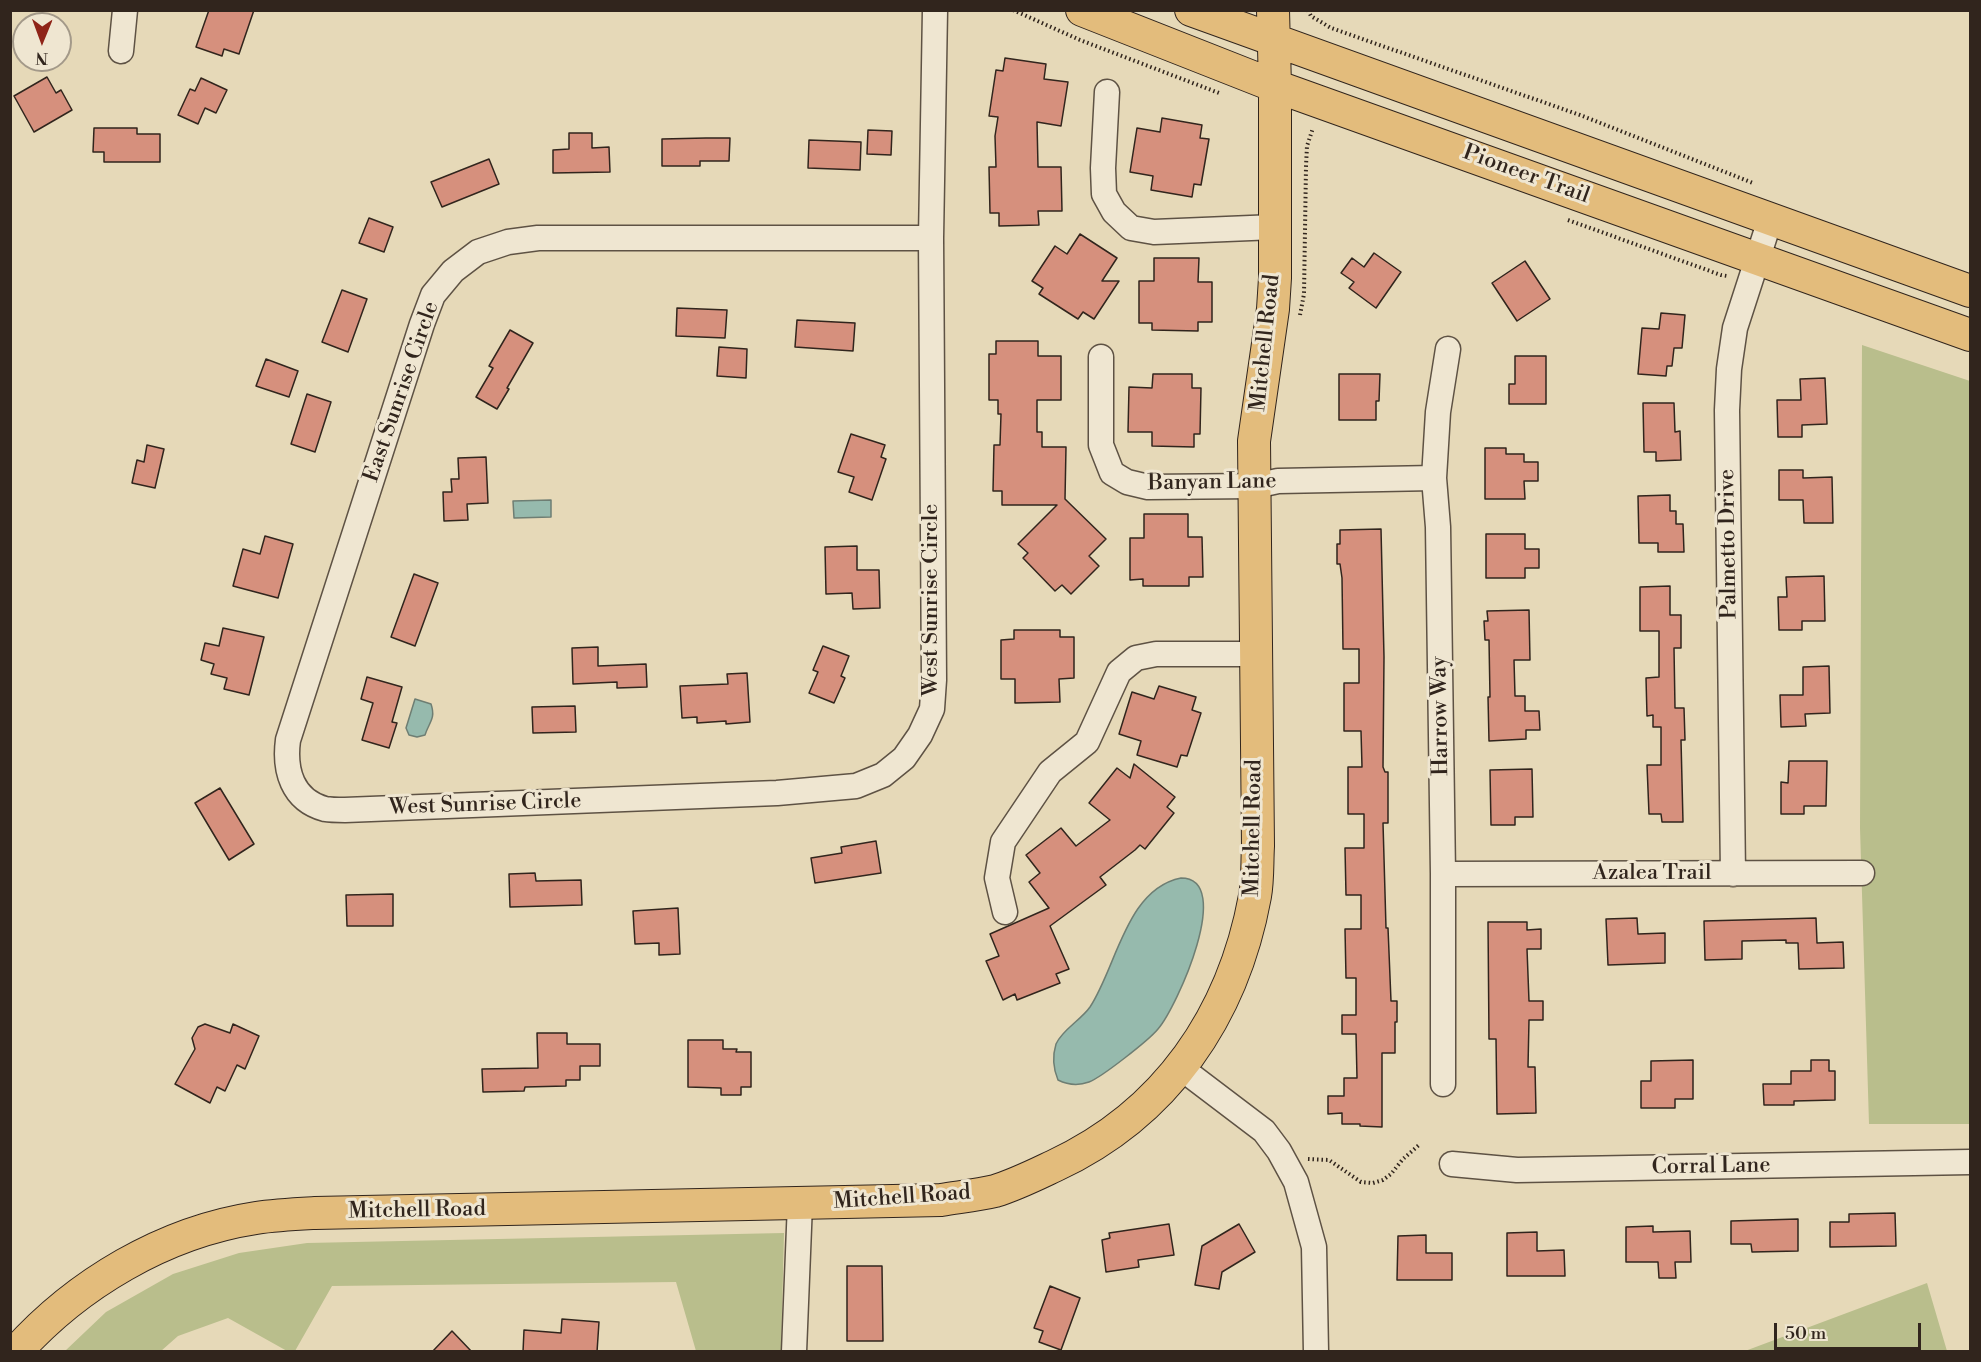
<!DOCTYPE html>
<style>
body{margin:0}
#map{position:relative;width:1981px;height:1362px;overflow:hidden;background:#e6d9b8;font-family:"Libre Bodoni",serif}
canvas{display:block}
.frame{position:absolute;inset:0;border:12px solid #31251d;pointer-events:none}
.north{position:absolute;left:12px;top:12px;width:60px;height:60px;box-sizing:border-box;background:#efe6d1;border:2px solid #a39989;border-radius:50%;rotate:181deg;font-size:16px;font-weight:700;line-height:24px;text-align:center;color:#31251d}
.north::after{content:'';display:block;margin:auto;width:21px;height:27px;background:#8f2418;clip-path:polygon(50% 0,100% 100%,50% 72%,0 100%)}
.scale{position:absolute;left:1774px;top:1323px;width:147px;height:27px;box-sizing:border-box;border:3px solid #31251d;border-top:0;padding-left:8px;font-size:18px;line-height:21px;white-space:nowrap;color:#31251d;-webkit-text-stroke:4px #efe6d1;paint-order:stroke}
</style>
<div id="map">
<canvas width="1981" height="1362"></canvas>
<div class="frame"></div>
<div class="north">N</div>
<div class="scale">50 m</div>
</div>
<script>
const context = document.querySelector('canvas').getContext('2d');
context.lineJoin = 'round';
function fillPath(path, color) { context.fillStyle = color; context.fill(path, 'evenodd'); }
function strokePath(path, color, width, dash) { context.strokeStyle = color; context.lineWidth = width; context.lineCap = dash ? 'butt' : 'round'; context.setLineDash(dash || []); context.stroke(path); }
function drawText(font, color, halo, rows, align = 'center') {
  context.font = font + ' "Libre Bodoni",serif'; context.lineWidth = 6; context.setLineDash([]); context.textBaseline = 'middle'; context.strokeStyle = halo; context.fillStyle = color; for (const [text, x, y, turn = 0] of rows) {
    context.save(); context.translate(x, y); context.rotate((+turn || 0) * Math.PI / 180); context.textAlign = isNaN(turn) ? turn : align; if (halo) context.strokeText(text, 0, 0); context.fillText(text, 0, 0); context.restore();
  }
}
fillPath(new Path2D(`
 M 1862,345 L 1970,381 L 1970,1124 L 1869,1124 L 1860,828 Z
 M 784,1233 L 781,1351 L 696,1351 L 676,1282 L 332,1286 L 295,1351 L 287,1351 L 228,1318 L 178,1336 L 161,1351 L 65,1351 L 106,1312 L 173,1274 L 239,1253 L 307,1243 Z
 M 1927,1283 L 1947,1351 L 1745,1351 Z`), '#b9be8c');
const water = new Path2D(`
 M 551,500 L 551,517 L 514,518 L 513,501 Z
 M 415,699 L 431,704 C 436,719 429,722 425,735 L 417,737 L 409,735 L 406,728 Z
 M 1181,878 C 1235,878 1177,1007 1158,1029 C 1149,1040 1102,1077 1089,1082 C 1078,1086 1068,1085 1058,1080 C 1053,1068 1052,1057 1056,1044 C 1062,1030 1081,1020 1090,1007 C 1117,966 1126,889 1181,878 Z`);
fillPath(water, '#96baad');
strokePath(water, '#6e7e73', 1.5);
const building = new Path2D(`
 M 209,10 L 254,10 L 239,54 L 224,49 L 222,56 L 196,47 Z
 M 1005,58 L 1046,64 L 1044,79 L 1068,82 L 1061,126 L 1037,122 L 1038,167 L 1061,167 L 1062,211 L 1038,211 L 1039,225 L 999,226 L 999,213 L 990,213 L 989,167 L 996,167 L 995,136 L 998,117 L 989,116 L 996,70 L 1003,71 Z
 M 47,77 L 56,93 L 61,90 L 72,110 L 34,132 L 14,96 Z
 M 201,78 L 227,90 L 216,113 L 205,108 L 198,124 L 178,115 L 190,89 L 195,91 Z
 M 1162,118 L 1202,125 L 1200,138 L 1209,139 L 1201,185 L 1194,184 L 1192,197 L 1151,190 L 1153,176 L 1130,172 L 1137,128 L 1160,132 Z
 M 94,128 L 137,128 L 137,134 L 160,134 L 160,162 L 104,162 L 104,152 L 93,152 Z
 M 868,130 L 892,131 L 891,155 L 867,154 Z
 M 569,133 L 592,133 L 592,148 L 609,147 L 610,172 L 553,173 L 553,150 L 569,149 Z
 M 706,138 L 730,138 L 729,161 L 700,161 L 700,166 L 662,166 L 662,139 Z
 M 809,140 L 861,142 L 860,170 L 808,168 Z
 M 489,159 L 499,184 L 442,207 L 431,182 Z
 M 369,218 L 393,227 L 384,252 L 359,243 Z
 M 1080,234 L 1117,258 L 1102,281 L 1119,281 L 1094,319 L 1083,312 L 1078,319 L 1039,294 L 1043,288 L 1032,281 L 1055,246 L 1067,254 Z
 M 1374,253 L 1401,272 L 1376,308 L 1349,288 L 1354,282 L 1341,273 L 1352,258 L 1364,267 Z
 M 1154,258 L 1199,258 L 1198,282 L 1212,282 L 1212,322 L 1198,322 L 1198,331 L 1152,330 L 1152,323 L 1139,323 L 1139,281 L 1154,281 Z
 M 1525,261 L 1550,299 L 1517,321 L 1492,283 Z
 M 342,290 L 367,299 L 348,352 L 322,342 Z
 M 677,308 L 727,310 L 725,338 L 676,336 Z
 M 1661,313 L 1685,315 L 1682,348 L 1674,348 L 1672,366 L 1667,366 L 1666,376 L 1638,374 L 1642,328 L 1659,329 Z
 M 797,320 L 855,323 L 853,351 L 795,347 Z
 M 510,330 L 533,343 L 507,388 L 509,389 L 497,409 L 476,397 L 493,368 L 489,366 Z
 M 996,341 L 1038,341 L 1038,356 L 1061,356 L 1061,400 L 1037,400 L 1037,432 L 1042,432 L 1042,447 L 1066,447 L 1065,499 L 1106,539 L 1089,556 L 1099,566 L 1071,594 L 1062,585 L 1055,591 L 1023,558 L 1028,553 L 1018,544 L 1057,505 L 1002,505 L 1002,491 L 993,491 L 994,445 L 1000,445 L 1001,414 L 998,414 L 998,400 L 989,400 L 989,354 L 996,354 Z
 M 719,347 L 747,349 L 746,378 L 717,376 Z
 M 1515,356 L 1546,356 L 1546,404 L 1509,404 L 1509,384 L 1515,384 Z
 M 266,359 L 298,371 L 289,397 L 256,386 Z
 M 1153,374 L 1192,374 L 1192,388 L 1201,388 L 1200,434 L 1194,434 L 1194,447 L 1152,446 L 1152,432 L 1128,432 L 1129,387 L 1152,388 Z
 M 1339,374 L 1380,374 L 1379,401 L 1376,401 L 1376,420 L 1339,420 Z
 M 1825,378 L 1827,424 L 1802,425 L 1802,437 L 1778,437 L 1777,400 L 1801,400 L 1800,379 Z
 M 307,394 L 331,402 L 315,452 L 291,444 Z
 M 1643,403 L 1674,403 L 1675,432 L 1680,431 L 1681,460 L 1656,461 L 1656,452 L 1644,452 Z
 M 851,434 L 885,445 L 881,457 L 886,459 L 872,500 L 849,492 L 854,477 L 838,472 Z
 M 147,445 L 164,449 L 155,488 L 132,483 L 137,460 L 144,462 Z
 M 1485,448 L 1506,448 L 1506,454 L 1524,454 L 1524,462 L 1538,462 L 1538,481 L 1524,481 L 1525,499 L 1485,499 Z
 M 486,457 L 488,503 L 467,504 L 468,520 L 444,521 L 443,492 L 452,492 L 451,479 L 459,479 L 458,458 Z
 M 1779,470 L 1803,470 L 1803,478 L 1832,477 L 1833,523 L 1804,523 L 1803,500 L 1779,500 Z
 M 1670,495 L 1670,511 L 1676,511 L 1676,524 L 1683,524 L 1684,552 L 1658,552 L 1658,543 L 1639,543 L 1638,496 Z
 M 1144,514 L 1188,514 L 1188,537 L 1202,537 L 1203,577 L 1189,577 L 1189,586 L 1143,586 L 1143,579 L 1130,580 L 1130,538 L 1144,538 Z
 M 1381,529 L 1384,657 L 1383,767 L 1385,772 L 1388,772 L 1388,823 L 1383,823 L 1386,928 L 1388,928 L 1391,1001 L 1397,1001 L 1397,1022 L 1395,1022 L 1395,1053 L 1382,1053 L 1382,1127 L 1360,1126 L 1360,1124 L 1342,1124 L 1342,1113 L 1328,1114 L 1328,1096 L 1344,1096 L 1344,1078 L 1357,1078 L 1356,1034 L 1342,1034 L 1342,1015 L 1356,1015 L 1356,978 L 1346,978 L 1345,929 L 1361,929 L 1361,895 L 1346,895 L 1345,848 L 1364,848 L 1364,814 L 1348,814 L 1348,767 L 1362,767 L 1361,731 L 1344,731 L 1344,683 L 1359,683 L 1359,649 L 1343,649 L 1342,578 L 1340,564 L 1337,564 L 1337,544 L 1340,544 L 1340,530 Z
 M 1486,534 L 1525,534 L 1525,549 L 1539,549 L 1539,568 L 1525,568 L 1525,578 L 1486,578 Z
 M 265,536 L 293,544 L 278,598 L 233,586 L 243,549 L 260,554 Z
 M 857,546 L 857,570 L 879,570 L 880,608 L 853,609 L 852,593 L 826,594 L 825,547 Z
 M 414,574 L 438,583 L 415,646 L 391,637 Z
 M 1824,576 L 1825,621 L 1802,621 L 1802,630 L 1779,630 L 1778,597 L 1787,597 L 1786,577 Z
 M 1670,586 L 1670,615 L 1681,615 L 1681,648 L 1674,648 L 1675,708 L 1684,708 L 1685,740 L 1681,740 L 1683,822 L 1662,822 L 1661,814 L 1649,814 L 1647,765 L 1661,765 L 1661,727 L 1653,727 L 1653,715 L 1647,716 L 1646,678 L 1659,677 L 1659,631 L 1640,631 L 1640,587 Z
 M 1529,610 L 1530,660 L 1514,660 L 1515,696 L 1525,696 L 1525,711 L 1539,711 L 1540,730 L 1526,730 L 1526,739 L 1489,741 L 1488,697 L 1490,697 L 1489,640 L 1485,640 L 1484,621 L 1488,621 L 1487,611 Z
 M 223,628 L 264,637 L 249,695 L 224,689 L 227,678 L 211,674 L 214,664 L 201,660 L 205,643 L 219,646 Z
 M 1014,630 L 1060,630 L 1060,637 L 1074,637 L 1074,678 L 1059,679 L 1060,702 L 1015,703 L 1015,679 L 1001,679 L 1001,640 L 1014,639 Z
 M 823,646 L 849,656 L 841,676 L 845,678 L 834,703 L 809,693 L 818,672 L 813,670 Z
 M 598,647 L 598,666 L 646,664 L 647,687 L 617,688 L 617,682 L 573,684 L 572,648 Z
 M 1829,666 L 1830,713 L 1805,714 L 1806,726 L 1781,727 L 1780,695 L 1803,695 L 1803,667 Z
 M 747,673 L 750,722 L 726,724 L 726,721 L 697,723 L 697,717 L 682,718 L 680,686 L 728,684 L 727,674 Z
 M 367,677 L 402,687 L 392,722 L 397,723 L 389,748 L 362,740 L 373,703 L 361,699 Z
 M 1159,686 L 1196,697 L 1192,710 L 1201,713 L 1187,756 L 1181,755 L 1177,767 L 1137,755 L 1141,741 L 1119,734 L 1132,692 L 1154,699 Z
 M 575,706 L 576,732 L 533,733 L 532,707 Z
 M 1789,761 L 1827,761 L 1826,806 L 1804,806 L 1804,814 L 1781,814 L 1781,782 L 1788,783 Z
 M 1134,764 L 1175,797 L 1167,807 L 1174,813 L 1145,849 L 1140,845 L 1135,850 L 1100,877 L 1106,885 L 1050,926 L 1069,969 L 1056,974 L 1060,983 L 1017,1000 L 1015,994 L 1003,1000 L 986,961 L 999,956 L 990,934 L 1049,908 L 1029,882 L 1040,873 L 1026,855 L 1061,828 L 1076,846 L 1110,820 L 1089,803 L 1117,768 L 1130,778 Z
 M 1532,769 L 1533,817 L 1515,817 L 1515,825 L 1491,825 L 1490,770 Z
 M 220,788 L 254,844 L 229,860 L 195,803 Z
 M 876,841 L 881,873 L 815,883 L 811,858 L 842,853 L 841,847 Z
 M 535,873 L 536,881 L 581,880 L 582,905 L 510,907 L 509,874 Z
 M 393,894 L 393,926 L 347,926 L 346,895 Z
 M 678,908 L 680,954 L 659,955 L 659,943 L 635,944 L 633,911 Z
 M 1637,918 L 1638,934 L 1665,933 L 1665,963 L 1608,965 L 1606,919 Z
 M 1816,918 L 1817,943 L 1843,942 L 1844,968 L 1799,969 L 1798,943 L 1786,943 L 1786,940 L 1742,941 L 1742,959 L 1705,960 L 1704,921 Z
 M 1488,922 L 1527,922 L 1527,930 L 1541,929 L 1541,949 L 1527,949 L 1529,1001 L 1543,1001 L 1543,1020 L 1529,1020 L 1528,1067 L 1535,1067 L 1536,1113 L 1497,1114 L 1496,1039 L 1489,1039 Z
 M 205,1024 L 230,1033 L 233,1024 L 259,1036 L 245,1069 L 237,1065 L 225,1091 L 217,1087 L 210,1103 L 175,1084 L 195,1049 L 192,1038 L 198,1027 Z
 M 537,1033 L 567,1033 L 567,1044 L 600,1044 L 600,1066 L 580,1066 L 580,1080 L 566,1080 L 566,1086 L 525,1087 L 524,1091 L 483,1092 L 482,1069 L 538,1068 Z
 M 688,1040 L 723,1040 L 723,1049 L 737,1049 L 736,1052 L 751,1052 L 751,1087 L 741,1087 L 741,1095 L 721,1095 L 721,1088 L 688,1087 Z
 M 1693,1060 L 1693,1099 L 1675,1099 L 1675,1108 L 1641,1108 L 1641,1081 L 1651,1081 L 1651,1061 Z
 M 1811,1060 L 1829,1060 L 1829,1071 L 1835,1071 L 1835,1100 L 1794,1101 L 1794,1105 L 1764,1105 L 1763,1084 L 1791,1084 L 1791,1071 L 1811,1071 Z
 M 1895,1213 L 1896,1246 L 1830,1247 L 1830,1222 L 1849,1222 L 1849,1214 Z
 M 1798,1219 L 1798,1251 L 1752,1252 L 1751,1244 L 1731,1244 L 1731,1221 Z
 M 1169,1224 L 1174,1255 L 1138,1260 L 1139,1267 L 1106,1272 L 1102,1240 L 1110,1238 L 1109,1233 Z
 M 1239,1224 L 1255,1252 L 1222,1272 L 1219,1289 L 1195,1285 L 1202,1246 Z
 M 1653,1226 L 1653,1232 L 1690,1231 L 1691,1262 L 1675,1262 L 1676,1278 L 1659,1278 L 1658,1262 L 1626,1262 L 1626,1227 Z
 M 1537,1232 L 1537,1251 L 1564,1250 L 1565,1276 L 1507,1276 L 1507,1233 Z
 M 1426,1235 L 1426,1253 L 1452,1253 L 1452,1280 L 1397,1280 L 1398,1236 Z
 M 847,1266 L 882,1266 L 883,1341 L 847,1341 Z
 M 1050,1286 L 1080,1298 L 1061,1350 L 1039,1342 L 1043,1331 L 1034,1328 Z
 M 562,1319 L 599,1322 L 597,1352 L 523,1352 L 524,1330 L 561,1333 Z
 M 452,1331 L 472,1352 L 432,1352 Z`);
fillPath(building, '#d6907d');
strokePath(building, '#31251d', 1.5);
const minor = new Path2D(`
 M 121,51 L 125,10
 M 1107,92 L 1103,168 L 1104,194 L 1114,212 L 1131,228 L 1154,232 L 1275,227
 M 931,238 L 538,238 L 508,242 L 478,252 L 453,271 L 433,295 L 422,324 L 288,740 C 284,770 292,800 325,809 C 331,810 338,810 345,810 L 777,793 L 856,786 L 883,775 L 904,758 L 920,735 L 932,709 L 934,680 L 931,238 L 935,10
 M 1101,357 L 1101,445 L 1112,473 L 1127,482 L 1148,487 L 1255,486 L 1278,481 L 1434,478
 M 1443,874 L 1862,873
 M 1733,874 L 1727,410 L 1729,369 L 1735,328 L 1770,220
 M 1005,912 L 997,878 L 1003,842 L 1050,772 L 1087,742 L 1119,672 L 1136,658 L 1156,654 L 1255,654
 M 1181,1068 L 1264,1131 L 1279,1151 L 1296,1182 L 1314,1247 L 1316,1352
 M 1443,1084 L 1443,874 L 1438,527 L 1434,478 L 1438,412 L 1448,349
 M 1452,1164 L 1517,1170 L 1970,1162
 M 794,1352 L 800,1203`);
const major = new Path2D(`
 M 1082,10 L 1275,86 L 1970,335
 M 1191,10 L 1970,291
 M 16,1352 C 77,1284 164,1232 256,1218 C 275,1215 296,1214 315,1213 L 941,1200 C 959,1197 978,1195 995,1191 C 1015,1185 1035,1175 1054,1166 C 1166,1114 1233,1016 1255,896 C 1258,880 1257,862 1258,846 L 1254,441 L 1273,309 L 1275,278 L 1275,86 L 1273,10`);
strokePath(minor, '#5e5244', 27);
strokePath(major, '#31251d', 34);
strokePath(new Path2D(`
 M 1013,10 L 1080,40 L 1219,93
 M 1308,10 L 1311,16 L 1331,28 L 1580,115 L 1753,183
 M 1568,220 L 1721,275 L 1727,276
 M 1300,315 L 1304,294 L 1306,166 L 1307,146 L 1313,128
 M 1308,1159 L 1329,1160 L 1361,1182 L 1373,1183 L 1383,1180 L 1391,1174 L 1403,1159 L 1420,1144`), '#31251d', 4, [1.5, 3]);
strokePath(minor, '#efe6d1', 24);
strokePath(major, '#e3bc7c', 32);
drawText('22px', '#31251d', '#efe6d1', [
 ["Pioneer Trail",1526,175,20],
 ["Mitchell Road",1266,343,-84],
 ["East Sunrise Circle",402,392,-71],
 ["Banyan Lane",1212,483,-1],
 ["Palmetto Drive",1729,544,-91],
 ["West Sunrise Circle",932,600,-90],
 ["Harrow Way",1441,716,-91],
 ["West Sunrise Circle",485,805,-2],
 ["Mitchell Road",1254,828,-89],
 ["Azalea Trail",1652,874],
 ["Corral Lane",1711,1167,-1],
 ["Mitchell Road",902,1198,-4],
 ["Mitchell Road",417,1211,-1]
]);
</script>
